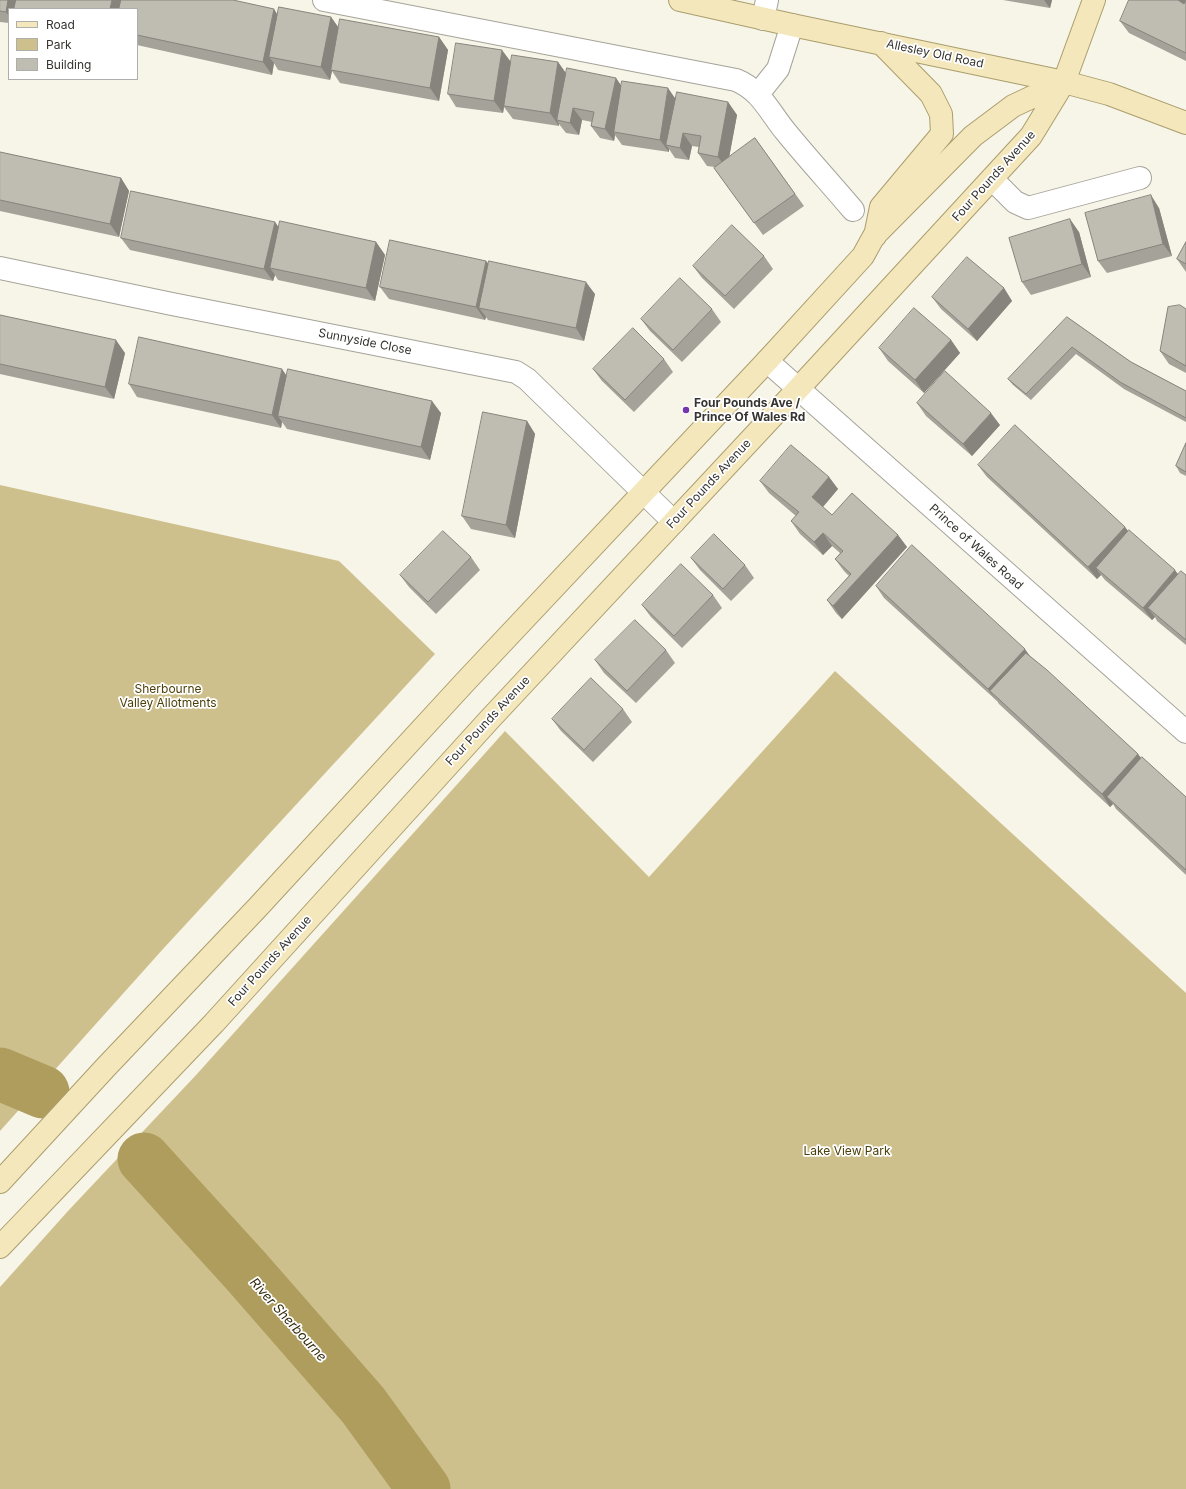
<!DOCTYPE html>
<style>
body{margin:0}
#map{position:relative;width:1186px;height:1489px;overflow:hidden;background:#f7f4e8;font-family:Inter,sans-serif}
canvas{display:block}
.legend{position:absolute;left:8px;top:8px;width:130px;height:72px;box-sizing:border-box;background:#fff;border:1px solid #aeaeac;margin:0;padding:5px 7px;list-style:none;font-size:12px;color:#353430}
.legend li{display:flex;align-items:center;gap:8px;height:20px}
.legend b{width:20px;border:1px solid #aeaeac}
</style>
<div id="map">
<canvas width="1186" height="1489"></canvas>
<ul class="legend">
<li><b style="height:5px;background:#f3e7bb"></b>Road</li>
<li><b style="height:11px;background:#cec08c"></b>Park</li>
<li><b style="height:11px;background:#bfbcb2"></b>Building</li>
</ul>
</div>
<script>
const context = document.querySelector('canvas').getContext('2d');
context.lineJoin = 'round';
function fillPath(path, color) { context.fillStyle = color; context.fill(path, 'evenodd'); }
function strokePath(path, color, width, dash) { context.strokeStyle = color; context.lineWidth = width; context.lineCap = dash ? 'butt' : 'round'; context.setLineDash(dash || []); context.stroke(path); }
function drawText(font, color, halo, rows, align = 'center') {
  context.font = font + ' Inter,sans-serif'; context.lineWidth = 3.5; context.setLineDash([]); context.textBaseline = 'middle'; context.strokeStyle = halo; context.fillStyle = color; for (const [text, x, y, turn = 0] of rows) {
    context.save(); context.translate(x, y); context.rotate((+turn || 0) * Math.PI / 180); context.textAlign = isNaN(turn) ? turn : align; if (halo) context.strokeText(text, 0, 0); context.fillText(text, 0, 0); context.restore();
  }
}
fillPath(new Path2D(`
 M 0,485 L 339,561 L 435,654 L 163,949 L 0,1131 Z
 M 835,671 L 1186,993 L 1186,1489 L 0,1489 L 0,1287 L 68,1211 L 197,1074 L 505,731 L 649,877 Z`), '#cec08c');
strokePath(new Path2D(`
 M 0,1074 L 43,1092
 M 144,1159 L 246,1271 L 363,1405 L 424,1489`), '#af9d5d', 53);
const minor = new Path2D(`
 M 324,0 L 736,80 C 761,90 770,113 786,132 C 808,159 831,184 853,210
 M 763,19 L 767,0
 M 758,94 L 778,69 L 792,25
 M 992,179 L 1015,202 L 1028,208 L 1140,178
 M 0,268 L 172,304 L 516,372 L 527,379 L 674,522
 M 767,361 L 1186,732`);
const major = new Path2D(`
 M 680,0 L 792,25 L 1064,82 L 1109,94 L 1186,123
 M 875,236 L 881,207 L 942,134 L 941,114 L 931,94 L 881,43
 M 0,1182 L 106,1067 L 258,907 L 465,682 L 767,361 L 863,256 L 874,236 L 973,136 L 1013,106 L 1064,82
 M 0,1247 L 214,1023 L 489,720 L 798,389 L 1031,136 L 1064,82 L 1094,0`);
strokePath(minor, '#a6a399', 24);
strokePath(major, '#ab9e6d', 24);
strokePath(minor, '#fff', 22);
strokePath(major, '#f3e7bb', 22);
fillPath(new Path2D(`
 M 0,0 L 274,9 L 277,15 L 331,17 L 339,28 L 439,37 L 448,50 L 439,101 L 340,83 L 332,71 L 330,80 L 278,70 L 274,63 L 272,75 L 137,45 L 137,9 L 9,9 L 9,23 L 0,22 Z
 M 1003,0 L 1052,0 L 1050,8 Z
 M 1186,0 L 1186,61 L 1129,33 L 1120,21 Z
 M 511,62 L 558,62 L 566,73 L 616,78 L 621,86 L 676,98 L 728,102 L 737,115 L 729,157 L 755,138 L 804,206 L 763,235 L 714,168 L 715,167 L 707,166 L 698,153 L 699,147 L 692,146 L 689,160 L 675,158 L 669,149 L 669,152 L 622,145 L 615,135 L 614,141 L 600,138 L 591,126 L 592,122 L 582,120 L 579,135 L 566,133 L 559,124 L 559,126 L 513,119 L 504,107 L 503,113 L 456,107 L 448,94 Z
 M 0,152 L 121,178 L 129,191 L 119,237 L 0,211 Z
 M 1159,208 L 1172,256 L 1107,273 L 1098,261 Z
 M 275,222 L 278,227 L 376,242 L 385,255 L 375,301 L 278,280 L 275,275 L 273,281 L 130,250 L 121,238 Z
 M 1079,232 L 1091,277 L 1031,295 L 1022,282 Z
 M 1186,242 L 1186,272 L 1177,259 Z
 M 764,256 L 773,269 L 734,309 L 702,278 L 693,266 Z
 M 486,261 L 489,264 L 595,294 L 584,341 L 488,320 L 486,317 L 485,320 L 389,299 L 380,287 Z
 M 1004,288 L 1012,301 L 977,341 L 941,309 L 932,297 Z
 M 712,309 L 721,322 L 682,362 L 650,331 L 641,319 Z
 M 1186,309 L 1186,373 L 1169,364 L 1160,351 Z
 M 0,315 L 125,353 L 114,399 L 0,374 Z
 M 1067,317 L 1131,362 L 1186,391 L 1186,422 L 1124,389 L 1076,354 L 1031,400 L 1013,385 L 1008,379 Z
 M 951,340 L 960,353 L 924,393 L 888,361 L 879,348 Z
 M 664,359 L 673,372 L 634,412 L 602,381 L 593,369 Z
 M 287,376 L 441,413 L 430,460 L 287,429 L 282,422 L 281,428 L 137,397 L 129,384 Z
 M 917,403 L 1000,425 L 972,456 L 926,416 Z
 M 527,421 L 535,434 L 515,538 L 471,529 L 462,516 Z
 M 1186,443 L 1186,476 L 1180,473 L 1176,466 Z
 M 978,465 L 1125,527 L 1128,531 L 1178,574 L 1186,575 L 1186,645 L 1157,621 L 1155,617 L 1152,620 L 1105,580 L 1101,575 L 1097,579 L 987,477 Z
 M 829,477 L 838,489 L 823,507 L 832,515 L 898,535 L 907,547 L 842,619 L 836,613 L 827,600 L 849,576 L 844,571 L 835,559 L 840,553 L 832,546 L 823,555 L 800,534 L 791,521 L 796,516 L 769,493 L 760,481 Z
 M 471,557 L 480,570 L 436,614 L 409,587 L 400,575 Z
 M 691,558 L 745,565 L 754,578 L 731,601 L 700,570 Z
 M 876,586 L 1030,656 L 1138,754 L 1141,758 L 1186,797 L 1186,875 L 1116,809 L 1113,804 L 1110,807 L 999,704 L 997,701 L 884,598 Z
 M 713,595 L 722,608 L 682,648 L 651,617 L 642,605 Z
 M 666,650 L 675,663 L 636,703 L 604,673 L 595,660 Z
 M 623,709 L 632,722 L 593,762 L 561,731 L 552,719 Z`), '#a4a299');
fillPath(new Path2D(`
 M 8,0 L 19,0 L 18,9 L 9,9 L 9,16 L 6,12 Z
 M 112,0 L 123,0 L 121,9 L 110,9 Z
 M 1044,0 L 1052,0 L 1050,8 Z
 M 1177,0 L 1186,0 L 1186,11 Z
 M 274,9 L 282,22 L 269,57 L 274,63 L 272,75 L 263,62 Z
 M 331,17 L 340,30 L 331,70 L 332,71 L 330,80 L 321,67 Z
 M 439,37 L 448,50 L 439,101 L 430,88 Z
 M 502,50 L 511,62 L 503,113 L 494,101 Z
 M 558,62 L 567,75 L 557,120 L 559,124 L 559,126 L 550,113 Z
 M 616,78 L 625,91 L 614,132 L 615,135 L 614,141 L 605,129 Z
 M 668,88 L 677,101 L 666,145 L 669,149 L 669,152 L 660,140 Z
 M 728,102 L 737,115 L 727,169 L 718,157 Z
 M 573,108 L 582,120 L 579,135 L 570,123 Z
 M 683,133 L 692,146 L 689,160 L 680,148 Z
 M 121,178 L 129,191 L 119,237 L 110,224 Z
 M 1151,195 L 1159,208 L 1172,256 L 1163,244 Z
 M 1070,219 L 1079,232 L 1091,277 L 1082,264 Z
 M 275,222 L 284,235 L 270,268 L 275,275 L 273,281 L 264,269 Z
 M 376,242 L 385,255 L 375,301 L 366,288 Z
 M 486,261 L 495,273 L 479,308 L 486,317 L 485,320 L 476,307 Z
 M 586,282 L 595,294 L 584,341 L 576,328 Z
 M 1004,288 L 1012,301 L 977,341 L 968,329 Z
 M 116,340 L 125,353 L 114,399 L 105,387 Z
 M 951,340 L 960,353 L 924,393 L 915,380 Z
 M 282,369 L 291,382 L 278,416 L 282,422 L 281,428 L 272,415 Z
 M 432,401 L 441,413 L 430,460 L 421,447 Z
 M 991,413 L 1000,425 L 972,456 L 963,444 Z
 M 527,421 L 535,434 L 515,538 L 506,525 Z
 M 829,477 L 838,489 L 821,509 L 812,497 Z
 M 1125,527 L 1134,540 L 1096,568 L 1101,575 L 1097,579 L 1088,567 Z
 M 823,533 L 832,546 L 823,555 L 814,542 Z
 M 898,535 L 907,547 L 842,619 L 833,606 Z
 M 1175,570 L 1184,583 L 1148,608 L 1155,617 L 1152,620 L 1143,608 Z
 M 1025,649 L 1034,662 L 990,691 L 997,702 L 988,689 Z
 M 1138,754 L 1147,767 L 1107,797 L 1113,804 L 1110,807 L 1102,794 Z`), '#86847d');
const building = new Path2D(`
 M 0,0 L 8,0 L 6,12 L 0,11 Z
 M 16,0 L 112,0 L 110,9 L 14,9 Z
 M 121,0 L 233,0 L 274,9 L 263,62 L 137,35 L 137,9 L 119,9 Z
 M 1129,0 L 1178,0 L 1184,4 L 1186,0 L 1186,53 L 1120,21 Z
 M 279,7 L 331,17 L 321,67 L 269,57 Z
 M 340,19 L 439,37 L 430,88 L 331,70 Z
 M 456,43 L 502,50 L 494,101 L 448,94 Z
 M 512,55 L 558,62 L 550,113 L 504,106 Z
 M 567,68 L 616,78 L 605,129 L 591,126 L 594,112 L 573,108 L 570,123 L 557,120 Z
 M 622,81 L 668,88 L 660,140 L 614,132 Z
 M 677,92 L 728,102 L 718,157 L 698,153 L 701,136 L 683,133 L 680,148 L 666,145 Z
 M 755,138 L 795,194 L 754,223 L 714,168 Z
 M 0,152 L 121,178 L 110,224 L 0,200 Z
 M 131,191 L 275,222 L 264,269 L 121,238 Z
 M 1151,195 L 1163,244 L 1098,261 L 1085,213 Z
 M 1070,219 L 1082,264 L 1022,282 L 1009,238 Z
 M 280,221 L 376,242 L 366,288 L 270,268 Z
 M 732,225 L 764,256 L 725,296 L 693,266 Z
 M 390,240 L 486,261 L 476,307 L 380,287 Z
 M 1186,242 L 1186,264 L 1177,259 Z
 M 967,257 L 1004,288 L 968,329 L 932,297 Z
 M 489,261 L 586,282 L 576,328 L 479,308 Z
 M 680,278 L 712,309 L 673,350 L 641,319 Z
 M 1180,305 L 1186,309 L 1186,366 L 1160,351 L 1168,307 Z
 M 914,308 L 951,340 L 915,380 L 879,348 Z
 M 0,315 L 116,340 L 105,387 L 0,364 Z
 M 1067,317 L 1131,362 L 1186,391 L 1186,418 L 1120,382 L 1072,347 L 1026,394 L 1008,379 Z
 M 633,328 L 664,359 L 625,400 L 593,369 Z
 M 139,337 L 282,369 L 272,415 L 129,384 Z
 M 288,369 L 432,401 L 421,447 L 278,416 Z
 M 945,371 L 991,413 L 963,444 L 917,403 Z
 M 483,412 L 527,421 L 506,525 L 462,516 Z
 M 1015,425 L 1125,527 L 1088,567 L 978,465 Z
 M 1186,443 L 1186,472 L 1176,466 Z
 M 791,445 L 829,477 L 812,497 L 832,515 L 852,493 L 898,535 L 833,606 L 827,600 L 851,574 L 835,559 L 843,551 L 823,533 L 814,542 L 791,521 L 799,512 L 760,481 Z
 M 1129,530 L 1175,570 L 1143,608 L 1096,568 Z
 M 443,531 L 471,557 L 428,602 L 400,575 Z
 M 714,534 L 745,565 L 723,589 L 691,558 Z
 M 912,545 L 1025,649 L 988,689 L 876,586 Z
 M 681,564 L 713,595 L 674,636 L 642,605 Z
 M 1181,571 L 1186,575 L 1186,640 L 1148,608 Z
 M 635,620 L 666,650 L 627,691 L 595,660 Z
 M 1026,653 L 1047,670 L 1138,754 L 1102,794 L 990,691 Z
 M 591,678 L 623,709 L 584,750 L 552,719 Z
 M 1142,757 L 1186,797 L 1186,870 L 1107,797 Z`);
fillPath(building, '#bfbcb2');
strokePath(building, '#86847d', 1);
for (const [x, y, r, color] of [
 [686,410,4,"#7336ab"]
]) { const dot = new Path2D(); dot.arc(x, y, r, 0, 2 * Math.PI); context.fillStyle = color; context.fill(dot); strokePath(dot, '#fff', 1.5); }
drawText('12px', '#353430', '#fff', [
 ["Allesley Old Road",935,54,12],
 ["Four Pounds Avenue",994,176,-48],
 ["Sunnyside Close",365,342,11],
 ["Four Pounds Avenue",709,484,-47],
 ["Prince of Wales Road",976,547,42],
 ["Four Pounds Avenue",488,721,-47],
 ["Four Pounds Avenue",270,961,-48]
]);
drawText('bold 12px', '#353430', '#fff', [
 ["Four Pounds Ave /",694,403],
 ["Prince Of Wales Rd",694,417]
], 'left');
drawText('12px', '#4b3e08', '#fff', [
 ["Sherbourne",168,689],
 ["Valley Allotments",168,703],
 ["Lake View Park",847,1151]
]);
drawText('italic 13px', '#332b0d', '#fff', [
 ["River Sherbourne",288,1320,48]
]);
</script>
